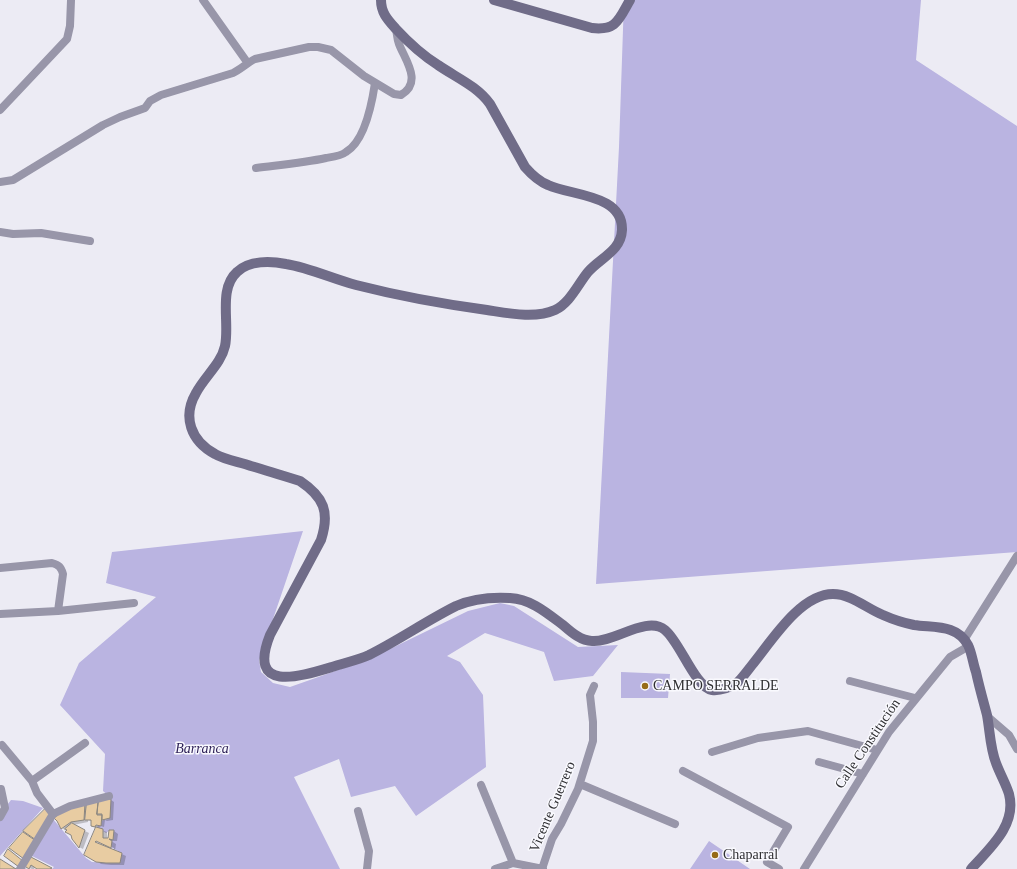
<!DOCTYPE html>
<meta charset="utf-8">
<style>
body{margin:0}
canvas{display:block;background:#ecebf4}
</style>
<canvas width="1017" height="869"></canvas>
<script>
const context = document.querySelector('canvas').getContext('2d');
context.lineJoin = 'round';
function fillPath(path, color) { context.fillStyle = color; context.fill(path, 'evenodd'); }
function strokePath(path, color, width, dash) { context.strokeStyle = color; context.lineWidth = width; context.lineCap = dash ? 'butt' : 'round'; context.setLineDash(dash || []); context.stroke(path); }
function drawText(font, color, halo, rows, align = 'center') {
  context.font = font + ' "Times New Roman",serif'; context.lineWidth = 3; context.setLineDash([]); context.textBaseline = 'middle'; context.strokeStyle = halo; context.fillStyle = color; for (const [text, x, y, turn = 0] of rows) {
    context.save(); context.translate(x, y); context.rotate((+turn || 0) * Math.PI / 180); context.textAlign = isNaN(turn) ? turn : align; if (halo) context.strokeText(text, 0, 0); context.fillText(text, 0, 0); context.restore();
  }
}
fillPath(new Path2D(`
 M 624,0 L 921,0 L 916,60 L 1017,126 L 1017,552 L 596,584 L 619,147 Z
 M 303,531 L 259,660 L 261,672 L 273,683 L 290,687 L 358,663 L 394,647 L 468,611 L 500,603 L 514,606 L 578,647 L 618,645 L 593,676 L 554,681 L 544,652 L 485,633 L 447,656 L 460,662 L 483,695 L 486,767 L 416,816 L 395,786 L 351,797 L 339,759 L 294,777 L 340,869 L 52,869 L 54,867 L 28,854 L 53,819 L 86,858 L 92,862 L 117,863 L 118,851 L 107,845 L 110,830 L 106,833 L 97,827 L 103,820 L 109,819 L 111,798 L 103,791 L 105,754 L 60,705 L 79,663 L 156,597 L 106,583 L 112,552 Z
 M 621,672 L 670,674 L 668,698 L 621,698 Z
 M 11,800 L 23,801 L 43,808 L 0,856 L 0,814 Z
 M 709,841 L 750,869 L 690,869 Z`), '#bab4e1');
fillPath(new Path2D(`
 M 108,798 L 114,802 L 113,820 L 107,821 L 105,820 L 104,827 L 100,826 L 99,829 L 107,832 L 107,839 L 109,839 L 114,831 L 118,834 L 117,841 L 111,841 L 116,844 L 115,851 L 126,856 L 124,865 L 111,865 L 101,864 L 86,854 L 96,828 L 92,825 L 92,821 L 88,820 L 88,822 L 73,825 L 89,833 L 83,849 L 79,847 L 72,835 L 62,828 L 88,802 L 99,803 ZM 95,840 L 114,848 L 114,850 L 94,843 Z
 M 30,857 L 52,869 L 39,869 L 35,867 L 34,869 L 32,869 L 25,866 L 25,868 L 27,869 L 22,869 Z`), '#0003');
const building = new Path2D(`
 M 99,799 L 111,799 L 110,818 L 102,820 L 102,814 L 97,814 Z
 M 87,801 L 98,802 L 97,815 L 102,815 L 101,826 L 96,825 L 95,827 L 91,826 L 91,820 L 85,820 Z
 M 85,803 L 84,820 L 71,822 L 61,829 L 57,821 L 54,818 L 67,808 Z
 M 46,808 L 50,814 L 36,840 L 23,831 Z
 M 72,823 L 85,830 L 79,848 L 72,839 L 71,835 L 65,832 L 67,830 L 65,829 Z
 M 96,827 L 103,829 L 103,838 L 108,838 L 109,830 L 114,830 L 113,840 L 109,839 L 112,841 L 111,848 L 96,841 L 95,842 L 122,853 L 120,863 L 106,863 L 96,862 L 84,855 Z
 M 23,832 L 36,841 L 24,859 L 9,848 Z
 M 8,849 L 23,861 L 19,867 L 4,856 Z
 M 29,856 L 52,868 L 50,869 L 37,869 L 31,865 L 29,869 L 23,865 Z
 M 0,859 L 16,869 L 0,869 Z`);
fillPath(building, '#e8cca2');
strokePath(building, '#8b867f', 1);
strokePath(new Path2D(`
 M 203,0 L 247,62
 M 0,110 L 67,39 L 70,26 L 71,0
 M 256,168 C 279,165 303,163 326,158 C 332,157 341,156 346,152 C 365,141 372,103 375,83
 M 0,182 L 13,180 L 103,125 L 120,117 L 145,108 L 150,101 L 161,95 L 233,73 C 241,69 247,63 255,59 L 309,47 L 318,47 L 331,50 L 364,76 L 394,94 L 401,95 C 423,82 405,60 399,44 C 397,39 397,34 396,29
 M 0,232 L 13,234 L 41,233 L 90,241
 M 0,568 L 52,563 C 59,565 61,567 63,574 L 58,611
 M 0,614 L 58,611 L 134,603
 M 964,640 L 1017,556
 M 850,681 L 915,698
 M 987,716 L 1009,735 L 1017,749
 M 2,745 L 32,781 L 37,793 L 53,814 L 20,869
 M 712,752 L 758,738 L 808,731 L 877,750
 M 819,762 L 863,774
 M 683,771 L 788,827 L 767,862 L 779,869
 M 32,781 L 85,743
 M 580,784 L 675,824
 M 481,785 L 513,863
 M 358,811 L 369,851 L 367,869
 M 53,814 L 70,806 L 109,796
 M 0,817 L 5,808 L 1,789
 M 495,869 L 513,863 L 543,869
 M 542,869 L 552,839 L 561,824 L 578,789 L 593,741 L 593,722 L 590,695 L 594,686
 M 804,869 L 889,732 L 950,657 L 969,646`), '#9896a9', 8);
strokePath(new Path2D(`
 M 381,0 C 381,13 388,20 396,29 C 409,43 422,55 438,65 C 457,78 477,86 490,104 L 525,167 C 532,175 538,181 548,185 C 572,196 623,194 622,230 C 621,251 600,258 588,272 C 578,284 570,303 555,310 C 535,319 507,313 487,310 C 443,304 399,296 356,285 C 333,279 310,268 286,264 C 271,261 249,260 237,272 C 218,289 230,323 225,346 C 221,364 205,376 196,393 C 182,417 191,441 215,454 C 225,460 240,462 251,466 C 268,471 284,476 300,481 C 324,497 330,512 321,540 L 270,635 C 247,693 299,677 332,667 C 344,663 358,660 369,655 C 399,640 426,621 456,606 C 472,599 493,597 510,598 C 531,599 547,613 563,625 C 571,632 581,641 592,641 C 613,643 647,615 665,630 C 680,642 695,687 712,690 C 720,691 732,687 738,682 C 743,677 748,670 752,665 C 771,642 800,594 833,594 C 851,594 866,608 883,615 C 892,619 904,623 914,625 C 934,628 957,624 968,645 C 972,653 973,664 976,672 C 979,686 983,700 987,715 C 990,731 990,748 996,763 C 1000,774 1006,784 1009,794 C 1017,825 990,848 971,869
 M 494,0 L 592,28 C 617,31 619,19 630,0`), '#706c88', 10);
for (const [x, y, r, color] of [
 [645,686,4,"#966b18"],
 [715,855,4,"#966b18"]
]) { const dot = new Path2D(); dot.arc(x, y, r, 0, 2 * Math.PI); context.fillStyle = color; context.fill(dot); strokePath(dot, '#f9f9fe', 1.5); }
drawText('14px', '#2e2e31', '#f9f9fe', [
 ["CAMPO SERRALDE",653,686],
 ["Chaparral",723,855]
], 'left');
drawText('14px', '#2e2e31', '#f9f9fe', [
 ["Calle Constitución",868,744,-56],
 ["Vicente Guerrero",553,807,-67]
]);
drawText('italic 14px', '#302359', '#f9f9fe', [
 ["Barranca",202,749]
]);
</script>
